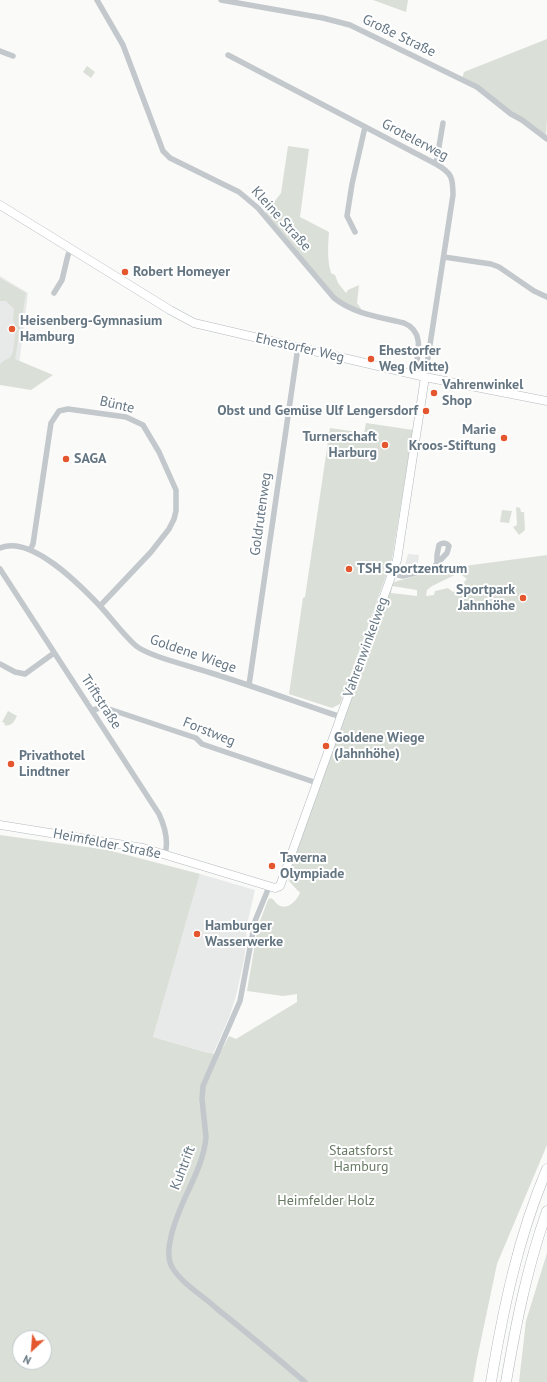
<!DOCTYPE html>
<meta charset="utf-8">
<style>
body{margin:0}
#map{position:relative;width:547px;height:1382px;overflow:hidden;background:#fafaf8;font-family:"PT Sans",sans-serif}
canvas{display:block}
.north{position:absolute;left:12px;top:1330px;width:40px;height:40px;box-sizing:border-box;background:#fff;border:1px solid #c1c8cd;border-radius:50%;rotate:206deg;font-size:11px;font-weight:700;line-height:16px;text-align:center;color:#657683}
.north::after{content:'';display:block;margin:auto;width:14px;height:18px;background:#e4572e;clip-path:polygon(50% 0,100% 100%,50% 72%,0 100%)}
</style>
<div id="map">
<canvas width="547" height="1382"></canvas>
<div class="north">N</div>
</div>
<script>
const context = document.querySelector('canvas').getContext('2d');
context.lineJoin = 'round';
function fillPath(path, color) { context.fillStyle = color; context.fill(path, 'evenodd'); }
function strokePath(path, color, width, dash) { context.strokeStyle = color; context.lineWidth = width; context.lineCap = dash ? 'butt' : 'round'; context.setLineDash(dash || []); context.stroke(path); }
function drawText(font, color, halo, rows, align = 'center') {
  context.font = font + ' "PT Sans",sans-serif'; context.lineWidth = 4; context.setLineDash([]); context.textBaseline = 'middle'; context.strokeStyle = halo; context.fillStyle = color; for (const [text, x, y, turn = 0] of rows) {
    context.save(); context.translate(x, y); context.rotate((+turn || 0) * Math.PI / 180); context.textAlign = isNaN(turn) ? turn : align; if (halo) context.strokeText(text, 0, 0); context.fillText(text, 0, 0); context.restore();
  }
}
fillPath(new Path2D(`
 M 0,276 L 28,293 L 19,365 L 0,375 Z
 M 408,554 L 419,555 L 418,563 L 405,565 Z
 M 200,874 L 255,890 L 246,929 L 247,939 L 244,960 L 237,992 L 230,1015 L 213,1054 L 153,1037 Z`), '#e8e9e9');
fillPath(new Path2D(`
 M 373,0 L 408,0 L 406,12 Z
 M 547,39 L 547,120 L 546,138 L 462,79 L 464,72 Z
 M 87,66 L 95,72 L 91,78 L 83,72 Z
 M 288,146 L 309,149 L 300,217 L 329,232 C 328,246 327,259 331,273 L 335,275 L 338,283 L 346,293 L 348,290 L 359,285 L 357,303 L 364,313 L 342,305 L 264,215 L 281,193 Z
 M 0,278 L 26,293 L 15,359 L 53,375 L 31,390 L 0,385 L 0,364 L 5,360 L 10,358 L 13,352 L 16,328 L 13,319 L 14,309 L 6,301 L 0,301 Z
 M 366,423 L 413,430 L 392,559 L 340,704 L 332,708 L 289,694 L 303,598 L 305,597 L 330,428 L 364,433 Z
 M 516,507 L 520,508 L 521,512 L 524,512 L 525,530 L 519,535 L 513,527 L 517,525 Z
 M 502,510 L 512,511 L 509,523 L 500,522 Z
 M 547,555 L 547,1145 L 497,1264 L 477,1359 L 473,1382 L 0,1382 L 0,835 L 108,850 L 200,874 L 153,1037 L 205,1052 L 219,1055 L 229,1036 L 236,1039 L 297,1002 L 297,994 L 283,996 L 247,991 L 258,926 L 268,900 L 270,898 C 274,899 274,901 277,904 C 287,912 298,900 300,892 L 298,891 L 289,881 L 288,875 L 389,591 L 394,582 L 442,569 ZM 459,573 L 467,579 L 462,584 L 465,587 L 453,592 L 448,588 L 435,591 L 434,595 L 426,596 L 427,590 L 432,586 ZM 392,586 L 417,590 L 417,596 L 391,593 ZM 20,1338 L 44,1338 L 44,1362 L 20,1362 Z
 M 8,711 L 17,716 C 14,722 11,727 4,725 L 5,723 L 2,722 Z
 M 547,1253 L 547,1382 L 519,1382 L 526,1321 Z`), '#dadfd7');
const secondary = new Path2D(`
 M 0,205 L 170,310 L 194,323 L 425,377 L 547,401
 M 0,825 L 143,848 L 275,888 L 280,886 L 397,560 L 425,377`);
const highway = new Path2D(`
 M 491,1382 C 503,1310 518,1237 547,1169
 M 506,1382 C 516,1324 527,1267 547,1211`);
strokePath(secondary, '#b3babf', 9);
strokePath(highway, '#b4b9bd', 11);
strokePath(new Path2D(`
 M 97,0 L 123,45 L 163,151 L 170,158 L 239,192 L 258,208 L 334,298 C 354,314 380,317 404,323 C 426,332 417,356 415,374
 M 221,0 L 323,18 L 350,25 L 477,87 L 511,114 L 522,120 L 547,139
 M 0,51 L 13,56
 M 228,55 L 436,164 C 452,173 453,178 453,195 L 425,377
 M 436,164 L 443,123
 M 355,232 L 347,216 L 352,184 L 365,127
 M 444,257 L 491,264 L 499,267 L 534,291 L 547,297
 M 54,293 L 62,280 L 68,255 L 71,249
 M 0,548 C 31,534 81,586 100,606 C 112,619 122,633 135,645 C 147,656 191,666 208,672 C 253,686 296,702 341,717
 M 30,550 L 33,544 L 51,423 L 59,411 L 68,409 L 126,417 L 143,425 L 159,452 L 176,490 L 176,511 L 174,519 L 169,529 L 151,552 L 100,606
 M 0,569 L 159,814 C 165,827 169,840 165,854
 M 392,574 L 403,576 L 432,569 L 447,553 L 449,546 C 447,543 442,542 439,545 L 437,555 L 437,563
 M 0,664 L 15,672 L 25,674 L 54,653
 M 249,685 L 298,347
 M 93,710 L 103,707 L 196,738 L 202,744 L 317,783
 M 269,887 L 255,921 L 240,1001 L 203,1086 L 202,1099 L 206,1137 C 203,1172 178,1202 171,1237 C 169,1245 167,1258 172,1267 C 181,1283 202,1295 216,1308 C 246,1332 276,1357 305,1382`), '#c3c8cc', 5.5);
strokePath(secondary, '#fff', 8);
strokePath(highway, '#fff', 10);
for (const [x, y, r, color] of [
 [125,272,4,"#e4572e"],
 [12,329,4,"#e4572e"],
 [371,359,4,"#e4572e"],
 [434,393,4,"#e4572e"],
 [426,411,4,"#e4572e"],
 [504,438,4,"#e4572e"],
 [385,445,4,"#e4572e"],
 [66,459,4,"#e4572e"],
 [349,569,4,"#e4572e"],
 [523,598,4,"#e4572e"],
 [326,746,4,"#e4572e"],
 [11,764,4,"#e4572e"],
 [272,866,4,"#e4572e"],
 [197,934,4,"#e4572e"]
]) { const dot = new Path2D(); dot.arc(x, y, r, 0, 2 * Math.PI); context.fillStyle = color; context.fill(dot); strokePath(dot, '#fff', 1.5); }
drawText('14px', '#657683', '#fff', [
 ["Große Straße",399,36,26],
 ["Grotelerweg",415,140,28],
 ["Kleine Straße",281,219,48],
 ["Ehestorfer Weg",300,348,13],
 ["Bünte",117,405,13],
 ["Goldrutenweg",261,514,-82],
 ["Vahrenwinkelweg",366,647,-70],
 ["Goldene Wiege",193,654,19],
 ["Triftstraße",101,702,57],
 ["Forstweg",209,732,22],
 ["Heimfelder Straße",107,844,11],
 ["Kuhtrift",183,1168,-69]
]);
drawText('bold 14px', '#657683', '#fff', [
 ["Robert Homeyer",133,272],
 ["Heisenberg-Gymnasium",20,321],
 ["Hamburg",20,337],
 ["Ehestorfer",379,351],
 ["Weg (Mitte)",379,367],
 ["Vahrenwinkel",442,385],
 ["Shop",442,401],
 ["Obst und Gemüse Ulf Lengersdorf",418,411,"right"],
 ["Marie",496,430,"right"],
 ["Kroos-Stiftung",496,446,"right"],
 ["Turnerschaft",377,437,"right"],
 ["Harburg",377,453,"right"],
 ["SAGA",74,459],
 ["TSH Sportzentrum",357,569],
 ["Sportpark",515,590,"right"],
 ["Jahnhöhe",515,606,"right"],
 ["Goldene Wiege",334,738],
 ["(Jahnhöhe)",334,754],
 ["Privathotel",19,756],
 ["Lindtner",19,772],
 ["Taverna",280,858],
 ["Olympiade",280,874],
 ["Hamburger",205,926],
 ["Wasserwerke",205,942]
], 'left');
drawText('14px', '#687a64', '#fff', [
 ["Staatsforst",361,1151],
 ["Hamburg",361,1167],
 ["Heimfelder Holz",326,1201]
]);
</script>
